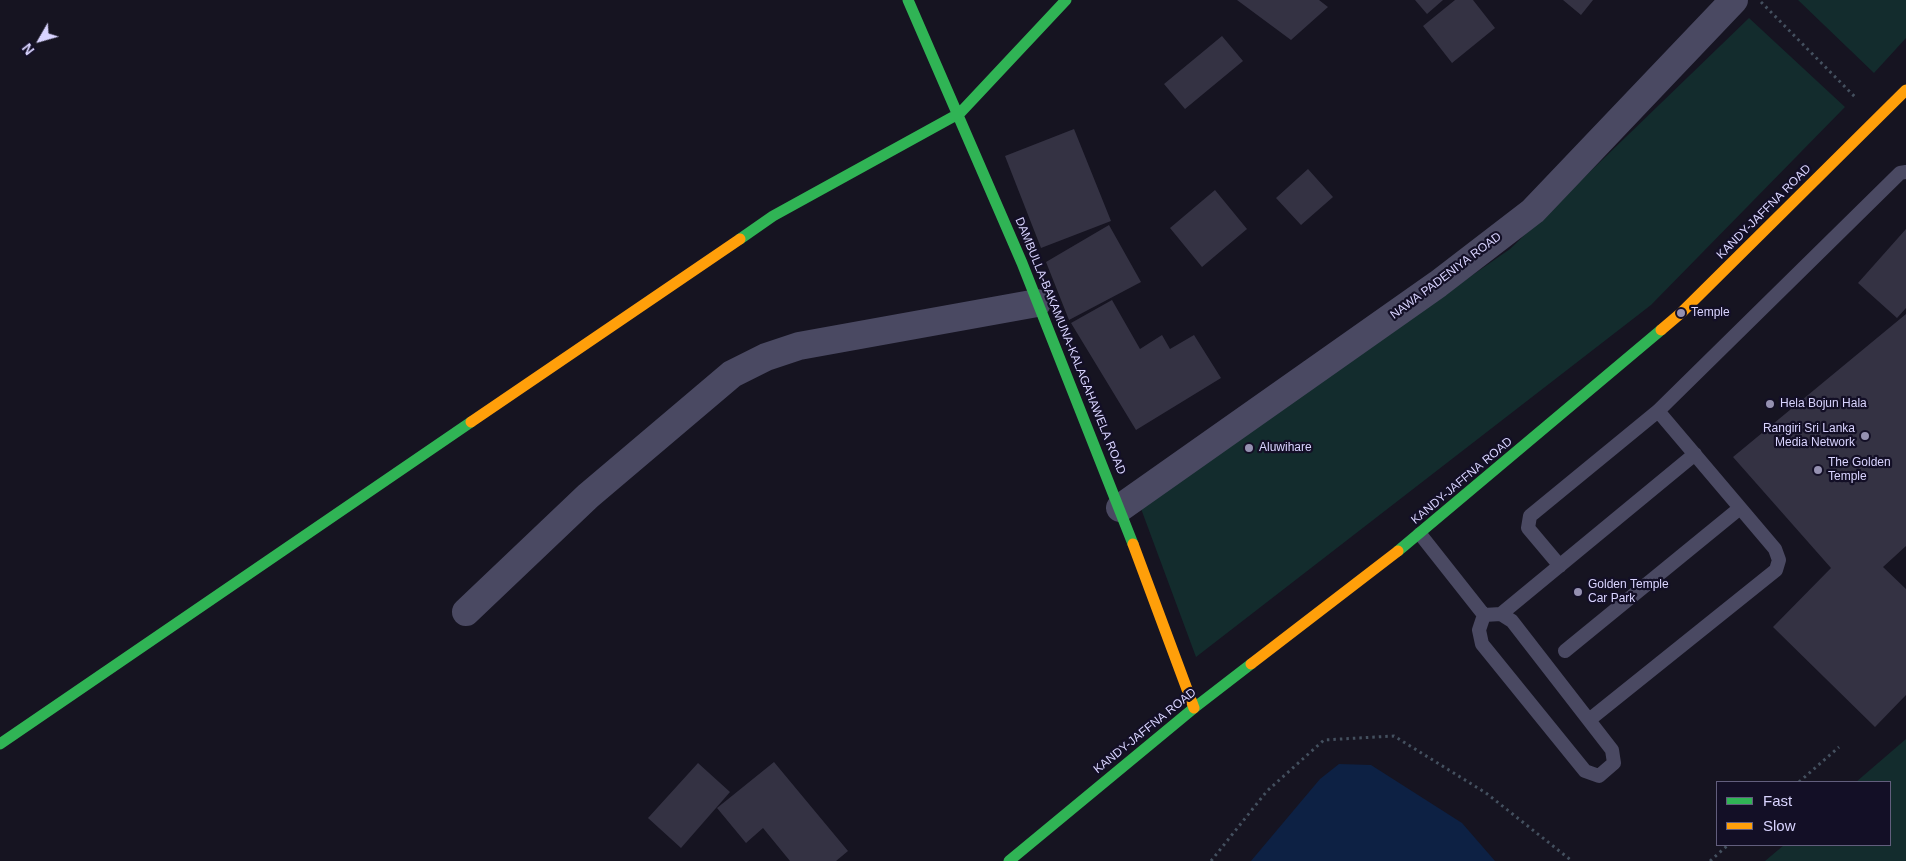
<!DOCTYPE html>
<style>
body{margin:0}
#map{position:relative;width:1906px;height:861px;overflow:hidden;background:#161421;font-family:Helvetica,sans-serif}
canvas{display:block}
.legend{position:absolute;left:1716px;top:781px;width:175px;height:65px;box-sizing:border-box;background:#130f26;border:1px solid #625e7d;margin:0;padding:6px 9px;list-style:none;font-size:15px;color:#d9d4ff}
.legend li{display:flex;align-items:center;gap:10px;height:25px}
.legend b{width:25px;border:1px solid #625e7d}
.north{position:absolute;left:15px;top:15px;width:50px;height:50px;-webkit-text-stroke:4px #130f26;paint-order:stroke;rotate:232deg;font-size:14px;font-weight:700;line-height:20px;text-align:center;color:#d9d4ff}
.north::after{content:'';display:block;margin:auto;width:18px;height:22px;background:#d9d4ff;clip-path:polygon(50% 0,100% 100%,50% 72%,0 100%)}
</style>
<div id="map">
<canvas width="1906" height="861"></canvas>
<ul class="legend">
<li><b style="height:6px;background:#30b455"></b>Fast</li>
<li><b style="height:6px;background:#ff9f0a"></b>Slow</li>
</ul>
<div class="north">N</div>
</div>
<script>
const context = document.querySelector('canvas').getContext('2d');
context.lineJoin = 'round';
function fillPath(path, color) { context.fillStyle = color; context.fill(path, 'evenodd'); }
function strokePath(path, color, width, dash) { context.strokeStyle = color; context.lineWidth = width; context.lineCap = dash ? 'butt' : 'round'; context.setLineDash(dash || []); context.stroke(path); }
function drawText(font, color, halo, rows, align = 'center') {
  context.font = font + ' Helvetica,sans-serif'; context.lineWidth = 4.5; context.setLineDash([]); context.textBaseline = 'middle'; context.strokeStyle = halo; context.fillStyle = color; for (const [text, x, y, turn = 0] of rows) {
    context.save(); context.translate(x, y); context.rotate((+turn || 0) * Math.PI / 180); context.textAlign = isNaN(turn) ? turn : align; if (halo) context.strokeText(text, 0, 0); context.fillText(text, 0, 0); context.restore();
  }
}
fillPath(new Path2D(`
 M 1798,0 L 1906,0 L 1906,38 L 1874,73 Z
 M 1749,18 L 1845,107 L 1651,305 L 1196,657 L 1140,506 L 1510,249 Z
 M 1906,739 L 1906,861 L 1765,861 L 1784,845 L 1890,845 L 1890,782 L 1856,782 Z`), '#132c2d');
fillPath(new Path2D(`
 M 1339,764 L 1371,765 L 1462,823 L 1495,861 L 1251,861 L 1320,779 Z`), '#0d2144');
fillPath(new Path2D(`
 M 1237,0 L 1319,0 L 1328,7 L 1291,40 Z
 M 1415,0 L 1443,0 L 1427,14 Z
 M 1455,0 L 1473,0 L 1495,28 L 1452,63 L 1423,26 Z
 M 1563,0 L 1593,0 L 1581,15 Z
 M 1222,36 L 1243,61 L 1185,109 L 1164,84 Z
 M 1074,129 L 1111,221 L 1041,248 L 1005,156 Z
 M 1308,169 L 1333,197 L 1301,225 L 1276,198 Z
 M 1215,190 L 1247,229 L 1202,267 L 1170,228 Z
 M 1109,225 L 1141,282 L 1069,320 L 1046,262 Z
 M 1906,229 L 1906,308 L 1897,318 L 1858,283 Z
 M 1112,300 L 1140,349 L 1162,335 L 1170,349 L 1194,335 L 1221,378 L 1136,430 L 1071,323 Z
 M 1906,314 L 1906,546 L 1883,567 L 1906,589 L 1906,695 L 1875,727 L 1773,627 L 1831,568 L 1733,457 Z
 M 774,762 L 848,851 L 836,861 L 790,861 L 763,828 L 746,843 L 717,808 Z
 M 698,763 L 730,792 L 681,848 L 648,818 Z`), '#343243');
strokePath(new Path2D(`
 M 1761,2 L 1857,99
 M 1799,782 L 1839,747
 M 1211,861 L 1267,791 L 1324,740 L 1394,736 L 1486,793 L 1572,861
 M 1710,861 L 1728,845`), '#44505f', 3, [2.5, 4]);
strokePath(new Path2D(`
 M 1420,534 L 1484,615
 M 1560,566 L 1528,528 L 1530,516 L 1658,411 L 1900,173 L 1906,172
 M 1501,614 L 1512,621 L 1612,750 L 1614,763 L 1599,776 L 1585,771 L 1482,644 L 1479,630 L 1484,615 Z
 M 1501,614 L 1695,454
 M 1565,651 L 1740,508
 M 1589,720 L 1776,570 L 1779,560 L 1775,549 L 1658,411`), '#4a4962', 14);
strokePath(new Path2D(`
 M 1120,508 L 1438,284 L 1533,211 L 1734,0
 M 466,612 L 588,496 L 732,374 L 766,357 L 799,346 L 1037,303`), '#4a4962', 28);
strokePath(new Path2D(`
 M 908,0 L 1022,263 L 1133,544
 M 740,239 L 773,216 L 960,113 L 1066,0
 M 1398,551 L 1661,330
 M 0,744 L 471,422
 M 1009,861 L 1194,708 L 1251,664`), '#30b455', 11);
strokePath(new Path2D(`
 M 1661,330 L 1681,313 L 1906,90
 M 471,422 L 740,239
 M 1133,544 L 1194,708
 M 1251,664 L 1398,551`), '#ff9f0a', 11);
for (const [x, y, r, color] of [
 [1681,313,5,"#9591b1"],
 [1770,404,5,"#9591b1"],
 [1865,436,5,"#9591b1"],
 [1249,448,5,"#9591b1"],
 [1818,470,5,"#9591b1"],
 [1578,592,5,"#9591b1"]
]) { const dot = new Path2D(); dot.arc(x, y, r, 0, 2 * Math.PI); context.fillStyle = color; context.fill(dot); strokePath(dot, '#130f26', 2); }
drawText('12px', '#d9d4ff', '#130f26', [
 ["KANDY-JAFFNA ROAD",1764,212,-45],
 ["NAWA PADENIYA ROAD",1446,276,-37],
 ["DAMBULLA-BAKAMUNA-KALAGAHAWELA ROAD",1070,346,68],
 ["KANDY-JAFFNA ROAD",1462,481,-40],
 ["KANDY-JAFFNA ROAD",1145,731,-39]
]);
drawText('12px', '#d9d4ff', '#130f26', [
 ["Temple",1691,313],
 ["Hela Bojun Hala",1780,404],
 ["Rangiri Sri Lanka",1855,429,"right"],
 ["Media Network",1855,443,"right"],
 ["Aluwihare",1259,448],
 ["The Golden",1828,463],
 ["Temple",1828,477],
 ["Golden Temple",1588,585],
 ["Car Park",1588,599]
], 'left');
</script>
